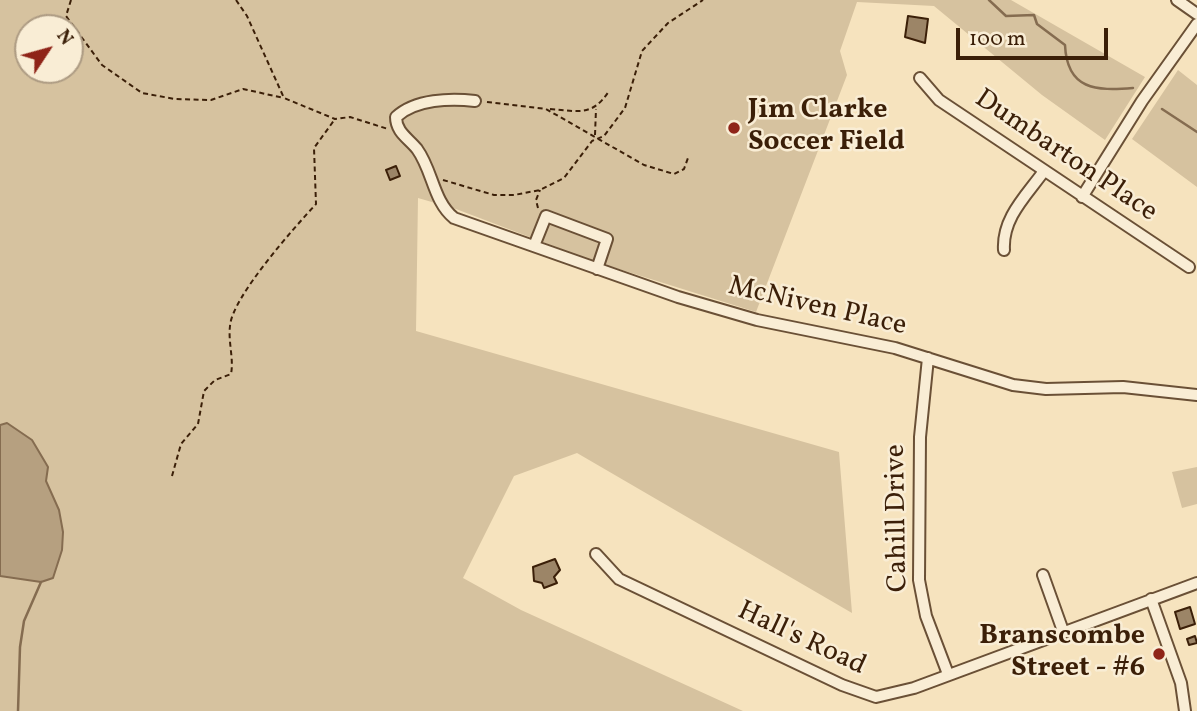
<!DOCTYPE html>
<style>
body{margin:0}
#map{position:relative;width:1197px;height:711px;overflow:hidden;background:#f6e3be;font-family:Vollkorn,serif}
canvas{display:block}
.north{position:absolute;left:14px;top:14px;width:70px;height:70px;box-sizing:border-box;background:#f9edd5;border:2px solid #ad9b83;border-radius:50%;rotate:54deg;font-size:19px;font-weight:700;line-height:28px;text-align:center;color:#3b1f08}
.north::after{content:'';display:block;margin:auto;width:24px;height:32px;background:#8f2418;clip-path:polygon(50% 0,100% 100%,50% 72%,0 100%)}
.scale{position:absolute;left:956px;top:28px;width:152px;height:32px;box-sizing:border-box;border:4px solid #3b1f08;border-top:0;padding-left:9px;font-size:21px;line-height:24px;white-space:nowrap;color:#3b1f08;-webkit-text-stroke:5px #f9edd5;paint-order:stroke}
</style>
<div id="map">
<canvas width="1197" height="711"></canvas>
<div class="north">N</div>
<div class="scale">100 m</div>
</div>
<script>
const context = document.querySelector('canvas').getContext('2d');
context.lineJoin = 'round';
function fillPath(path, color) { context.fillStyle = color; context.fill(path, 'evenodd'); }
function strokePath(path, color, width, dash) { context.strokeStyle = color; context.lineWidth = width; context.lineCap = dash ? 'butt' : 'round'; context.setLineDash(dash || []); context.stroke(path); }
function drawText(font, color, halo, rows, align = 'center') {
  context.font = font + ' Vollkorn,serif'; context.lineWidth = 5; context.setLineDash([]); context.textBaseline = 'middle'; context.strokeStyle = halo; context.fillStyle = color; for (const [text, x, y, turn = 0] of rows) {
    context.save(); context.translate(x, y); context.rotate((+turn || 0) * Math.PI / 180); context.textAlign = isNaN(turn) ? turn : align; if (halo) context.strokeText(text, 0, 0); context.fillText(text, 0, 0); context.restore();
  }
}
fillPath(new Path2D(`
 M 0,0 L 1011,0 L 1145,77 L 1105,140 L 1042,95 L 934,6 L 857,2 L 840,51 L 847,75 L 756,312 L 590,260 L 456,209 L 418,198 L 416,331 L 839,452 L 852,613 L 577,453 L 514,476 L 463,578 L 521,610 L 743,711 L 0,711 ZM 28,28 L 70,28 L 70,70 L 28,70 Z
 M 1178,70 L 1197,85 L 1197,187 L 1132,139 Z
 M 1197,467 L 1197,504 L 1182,508 L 1172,472 Z`), '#d6c29f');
const water = new Path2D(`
 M 7,423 L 32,440 L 48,467 L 46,481 L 59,510 L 63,532 L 62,550 L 53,578 L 41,582 L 0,576 L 0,425 Z`);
fillPath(water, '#b6a080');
strokePath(water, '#856c50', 2);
strokePath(new Path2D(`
 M 989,0 L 1006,16 L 1034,15 L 1037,24 L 1065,45 C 1067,90 1096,91 1133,88
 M 1162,109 L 1197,132
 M 18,711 L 20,647 L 24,621 L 41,582`), '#856c50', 2.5);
const building = new Path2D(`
 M 908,16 L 928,19 L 925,43 L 905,37 Z
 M 396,166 L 400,176 L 390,180 L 386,170 Z
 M 555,559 L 560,570 L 554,577 L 557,583 L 544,588 L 542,583 L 534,581 L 533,567 Z
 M 1190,607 L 1195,624 L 1180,629 L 1175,612 Z
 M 1195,636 L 1197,643 L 1189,645 L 1187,639 Z`);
fillPath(building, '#9c8567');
strokePath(building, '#3b1f08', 2);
const minor = new Path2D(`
 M 1177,0 L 1197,14
 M 920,78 L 939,100 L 1189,267
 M 475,101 C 451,98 415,99 396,117 C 396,132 408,138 417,149 C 433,171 433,201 454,218 L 678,297 L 757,320 L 895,348 L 1013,385 L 1046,389 L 1123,387 L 1197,395
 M 1082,197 L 1142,101 L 1197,24
 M 534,246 L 546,216 L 607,239 L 597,269
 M 1004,250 C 1002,218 1026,196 1044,171
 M 928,358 L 920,437 L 919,580 L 926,616 L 948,674
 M 596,554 L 619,579 L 842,685 L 876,697 L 914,688 L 1197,583
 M 1043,575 L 1063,631
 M 1151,599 L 1181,683 L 1185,711`);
strokePath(minor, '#6a5036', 14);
strokePath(new Path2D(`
 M 71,0 L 66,16 L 102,65 L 142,93 L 175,99 L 211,100 L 243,89 L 284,98
 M 236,0 L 247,16 L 284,98 L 335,119 L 350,117 L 388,129
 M 487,102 L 546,109 L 644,165 L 674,174 L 684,169 L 688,158
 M 550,109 C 579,111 592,117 609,91
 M 595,135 L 596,109
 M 443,180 L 494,195 L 514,195 L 540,190 L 564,178 L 592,141 L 604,136 L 625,108 L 642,51 L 668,23 L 703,0
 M 538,208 L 536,200 L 540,190
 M 172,476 L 181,444 L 198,424 L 204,391 L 215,380 L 231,374 C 234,359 228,342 230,326 C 232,297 295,227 316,204 L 314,148 L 335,119`), '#3b1f08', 2, [5, 3.5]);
strokePath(minor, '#f9edd5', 10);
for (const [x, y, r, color] of [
 [734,128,7,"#8f2418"],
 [1159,654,7,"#8f2418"]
]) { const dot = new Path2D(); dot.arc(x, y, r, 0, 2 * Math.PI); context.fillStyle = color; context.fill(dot); strokePath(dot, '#f9edd5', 2.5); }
drawText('bold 28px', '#3b1f08', '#f9edd5', [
 ["Jim Clarke",748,112],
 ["Soccer Field",748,144],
 ["Branscombe",1145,638,"right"],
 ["Street - #6",1145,670,"right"]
], 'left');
drawText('28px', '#3b1f08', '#f9edd5', [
 ["Dumbarton Place",1065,157,34],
 ["McNiven Place",817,308,13],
 ["Cahill Drive",899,518,-91],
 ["Hall's Road",801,640,25]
]);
</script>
